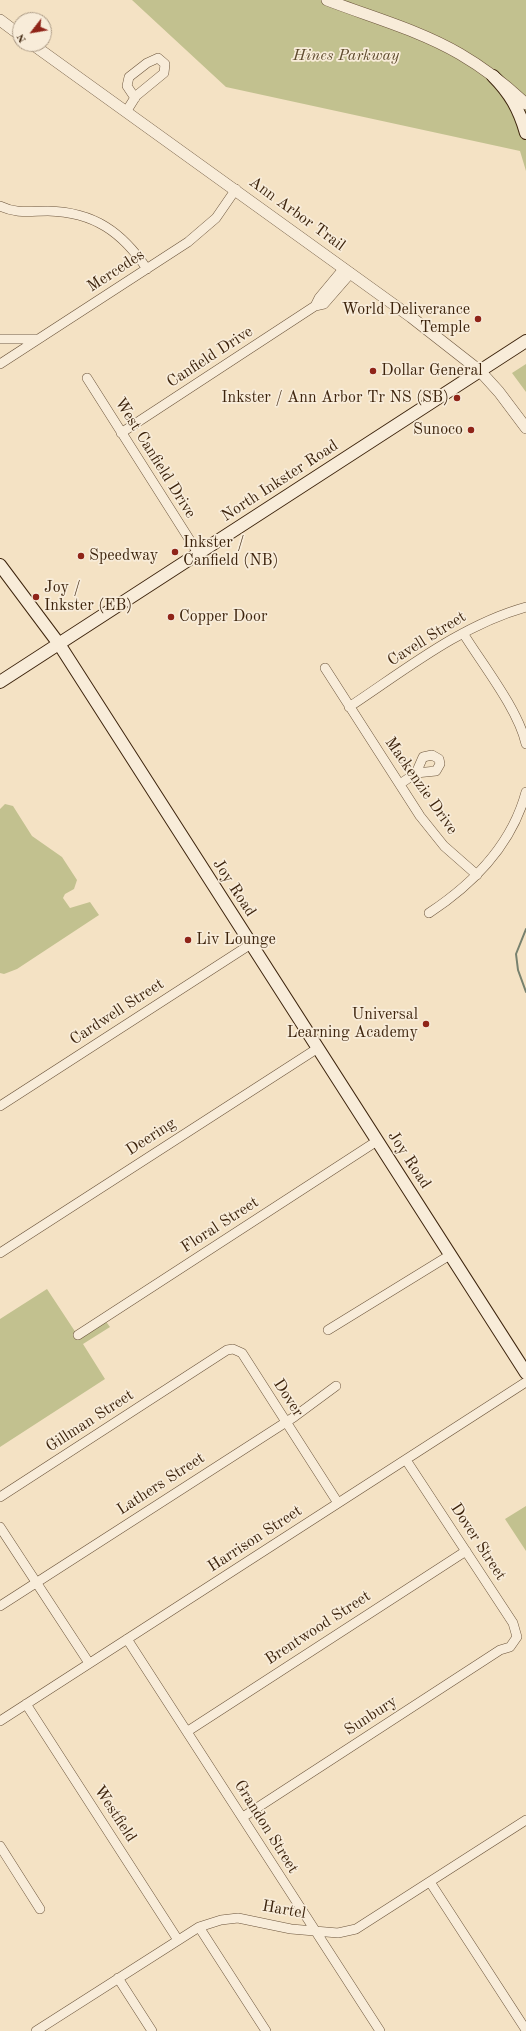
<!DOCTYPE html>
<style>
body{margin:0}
#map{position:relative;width:526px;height:2031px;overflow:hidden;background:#f4e2c4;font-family:"Old Standard TT",serif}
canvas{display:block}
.north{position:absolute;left:12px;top:12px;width:40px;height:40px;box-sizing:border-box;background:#f8ecd9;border:1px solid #ad9c87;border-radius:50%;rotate:239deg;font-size:11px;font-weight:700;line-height:16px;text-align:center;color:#3d240d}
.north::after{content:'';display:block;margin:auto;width:14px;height:18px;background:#8f2418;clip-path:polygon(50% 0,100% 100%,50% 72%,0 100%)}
</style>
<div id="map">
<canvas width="526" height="2031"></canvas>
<div class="north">N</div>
</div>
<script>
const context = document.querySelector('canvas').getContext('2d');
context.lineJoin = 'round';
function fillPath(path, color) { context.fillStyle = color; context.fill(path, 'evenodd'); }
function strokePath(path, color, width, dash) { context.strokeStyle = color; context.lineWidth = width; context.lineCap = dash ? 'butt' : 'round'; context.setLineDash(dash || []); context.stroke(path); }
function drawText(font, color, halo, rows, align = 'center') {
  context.font = font + ' "Old Standard TT",serif'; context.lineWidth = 3.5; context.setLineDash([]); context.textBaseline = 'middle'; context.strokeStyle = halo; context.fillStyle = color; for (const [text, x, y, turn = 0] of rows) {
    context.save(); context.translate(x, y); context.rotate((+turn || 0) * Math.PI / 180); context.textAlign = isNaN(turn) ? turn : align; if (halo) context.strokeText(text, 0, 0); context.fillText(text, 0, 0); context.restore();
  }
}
fillPath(new Path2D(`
 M 132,0 L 526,0 L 526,171 L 520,151 L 226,87 Z
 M 526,364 L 526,392 L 512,373 Z
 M 5,804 L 13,806 L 32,836 L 62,857 L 77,880 L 74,889 L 65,894 L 63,898 L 70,908 L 90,902 L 99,915 L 17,969 L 4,974 L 0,973 L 0,809 Z
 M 47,1289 L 78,1336 L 104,1319 L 110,1327 L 83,1344 L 105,1379 L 0,1447 L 0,1319 Z
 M 526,1506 L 526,1551 L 505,1519 Z`), '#c2c18f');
strokePath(new Path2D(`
 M 526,929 L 516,954 L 518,970 L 526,992`), '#77816e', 2);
const minor = new Path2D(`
 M 126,112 L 136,96 L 164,73 L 165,64 L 158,58 L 147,63 L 129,77 L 127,86 L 135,98
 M 0,206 C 16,214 31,211 48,211 C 94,212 122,232 147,269
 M 315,306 L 319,298 L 344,268
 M 0,339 L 36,339
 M 0,364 L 188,242 L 216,218 L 236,189
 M 87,378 L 198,553
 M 121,433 L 315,306 L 324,304 L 351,273
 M 463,633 C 482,664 518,709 526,744
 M 325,668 L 420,816 L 444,846 L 477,875
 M 349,707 C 405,670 461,625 526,607
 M 400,784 L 416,773 L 436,771 L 440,764 L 439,759 L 432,755 L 423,757 L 416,773
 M 429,913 C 473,884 512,844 526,792
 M 0,1106 L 251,944
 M 0,1253 L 318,1048
 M 328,1330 L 450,1255
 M 78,1335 L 377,1141
 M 0,1497 L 227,1350 L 233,1349 L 242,1353 L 338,1503
 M 0,1527 L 89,1663
 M 0,1606 L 294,1417 L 336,1386
 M 127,1639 L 380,2031
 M 26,1704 L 178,1940
 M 0,1721 L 526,1382
 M 188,1731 L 466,1551
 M 243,1817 L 500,1650 L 510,1647 L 517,1637 L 513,1623 L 406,1460
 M 0,1846 L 40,1909
 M 430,1882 L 526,2030
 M 199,1927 L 266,2031
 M 118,1978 L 152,2031
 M 36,2031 L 199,1927 L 221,1920 L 238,1918 L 291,1929 L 338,1933 L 356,1929 L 526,1820`);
const tertiary = new Path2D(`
 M 327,0 C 371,17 419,30 460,54 C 484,68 506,85 526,104
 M 0,20 L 20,35
 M 32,44 L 411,317 L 480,371 L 499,392 L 526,428`);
const secondary = new Path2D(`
 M 493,76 C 510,93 519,109 526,133
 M 0,565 L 59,644 L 526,1373
 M 0,682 L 526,341`);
strokePath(minor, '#6b543b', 10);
strokePath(tertiary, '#6b543b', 12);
strokePath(secondary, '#3d240d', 14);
strokePath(minor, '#f8ecd9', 9);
strokePath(tertiary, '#f8ecd9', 11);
strokePath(secondary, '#f8ecd9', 12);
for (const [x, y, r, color] of [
 [478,319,4,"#8f2418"],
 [373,371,4,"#8f2418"],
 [457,398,4,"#8f2418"],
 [471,430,4,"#8f2418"],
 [175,552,4,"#8f2418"],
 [81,556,4,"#8f2418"],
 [36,597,4,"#8f2418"],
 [171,617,4,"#8f2418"],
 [188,940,4,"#8f2418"],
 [426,1024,4,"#8f2418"]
]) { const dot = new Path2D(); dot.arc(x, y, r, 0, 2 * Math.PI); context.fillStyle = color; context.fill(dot); strokePath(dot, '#f8ecd9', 1.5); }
drawText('italic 16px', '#5e4b2e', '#f8ecd9', [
 ["Hines Parkway",346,56]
]);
drawText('16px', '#3d240d', '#f8ecd9', [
 ["Ann Arbor Trail",297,214,36],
 ["Mercedes",116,271,-33],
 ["Canfield Drive",210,357,-33],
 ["West Canfield Drive",155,458,58],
 ["North Inkster Road",280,481,-33],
 ["Cavell Street",427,639,-32],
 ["Mackenzie Drive",421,786,55],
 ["Joy Road",234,888,57],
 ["Cardwell Street",117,1012,-33],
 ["Deering",151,1137,-33],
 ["Joy Road",409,1160,57],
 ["Floral Street",220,1225,-33],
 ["Dover",288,1398,57],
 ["Gillman Street",90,1421,-33],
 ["Lathers Street",161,1484,-33],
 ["Harrison Street",255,1539,-33],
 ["Dover Street",478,1542,57],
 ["Brentwood Street",318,1628,-33],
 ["Sunbury",371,1716,-33],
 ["Westfield",115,1814,57],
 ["Grandon Street",266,1827,58],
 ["Hartel",284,1910,10]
]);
drawText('16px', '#3d240d', '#f8ecd9', [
 ["World Deliverance",470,310,"right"],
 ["Temple",470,328,"right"],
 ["Dollar General",381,371],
 ["Inkster / Ann Arbor Tr NS (SB)",449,398,"right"],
 ["Sunoco",463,430,"right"],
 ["Inkster /",183,543],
 ["Canfield (NB)",183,561],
 ["Speedway",89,556],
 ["Joy /",44,588],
 ["Inkster (EB)",44,606],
 ["Copper Door",179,617],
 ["Liv Lounge",196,940],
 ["Universal",418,1015,"right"],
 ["Learning Academy",418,1033,"right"]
], 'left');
</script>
